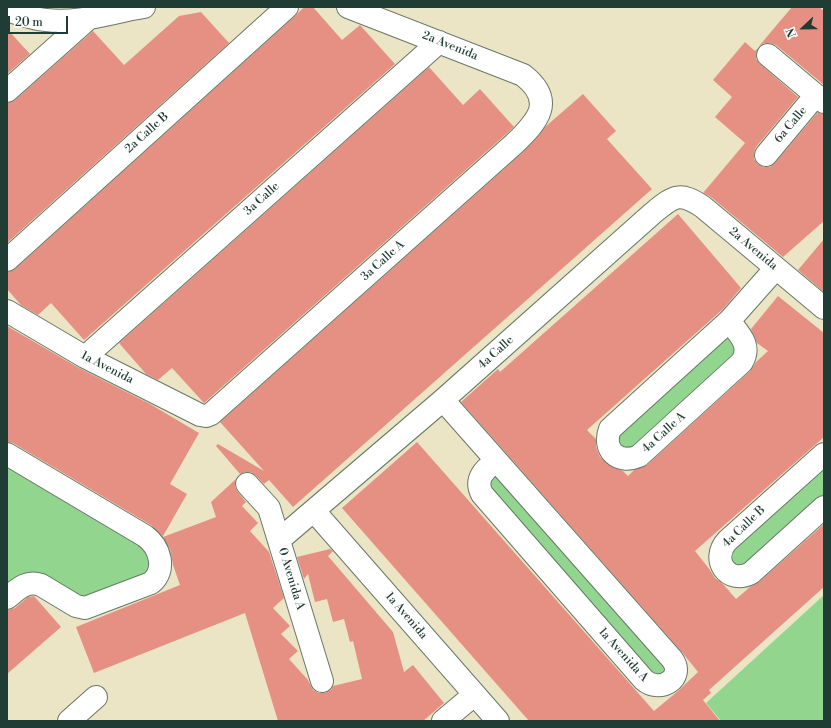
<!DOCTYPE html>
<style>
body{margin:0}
#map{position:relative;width:831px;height:728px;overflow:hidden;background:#ebe5c5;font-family:"Libre Bodoni",serif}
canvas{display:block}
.frame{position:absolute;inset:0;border:8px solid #1f3d34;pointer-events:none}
.north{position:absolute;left:783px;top:8px;width:40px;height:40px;-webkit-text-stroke:3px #fff;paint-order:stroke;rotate:248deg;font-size:11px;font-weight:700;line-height:16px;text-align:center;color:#1f3d34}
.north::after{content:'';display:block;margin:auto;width:14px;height:18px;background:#1f3d34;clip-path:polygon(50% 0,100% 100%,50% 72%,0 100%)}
.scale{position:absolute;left:8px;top:16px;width:60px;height:18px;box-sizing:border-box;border:2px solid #1f3d34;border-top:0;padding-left:5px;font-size:12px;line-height:14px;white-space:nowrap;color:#1f3d34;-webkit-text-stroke:3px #fff;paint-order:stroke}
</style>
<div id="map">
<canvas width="831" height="728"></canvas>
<div class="frame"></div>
<div class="north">N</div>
<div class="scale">20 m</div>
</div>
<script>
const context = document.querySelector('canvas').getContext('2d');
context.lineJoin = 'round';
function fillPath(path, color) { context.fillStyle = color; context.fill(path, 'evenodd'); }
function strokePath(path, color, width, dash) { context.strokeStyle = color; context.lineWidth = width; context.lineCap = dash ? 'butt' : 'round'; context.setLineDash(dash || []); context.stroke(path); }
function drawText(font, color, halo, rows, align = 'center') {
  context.font = font + ' "Libre Bodoni",serif'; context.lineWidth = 4; context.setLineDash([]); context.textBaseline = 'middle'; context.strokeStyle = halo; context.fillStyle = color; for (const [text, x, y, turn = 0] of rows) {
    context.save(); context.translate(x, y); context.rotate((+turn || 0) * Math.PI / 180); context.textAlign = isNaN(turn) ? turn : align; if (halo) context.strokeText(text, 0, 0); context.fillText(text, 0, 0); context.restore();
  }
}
fillPath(new Path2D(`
 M 729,321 L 746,344 L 633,459 L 607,436 Z
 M 824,454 L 824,507 L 746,576 L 720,553 Z
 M 496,461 L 673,661 L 663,685 L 482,494 Z
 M 7,465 L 140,544 L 151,560 L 148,573 L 138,582 L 83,597 L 79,597 L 31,573 L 18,576 L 7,587 Z
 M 824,595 L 824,721 L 721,721 L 706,703 Z`), '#91d58e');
fillPath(new Path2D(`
 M 304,7 L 313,7 L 342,40 L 360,25 L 395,64 L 84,340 L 51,303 L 38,315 L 21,305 L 7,289 L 7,272 L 15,269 L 295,16 Z
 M 792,7 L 819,7 L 824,11 L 824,85 L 776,45 L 770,43 L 764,43 L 759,46 Z
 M 201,12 L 229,43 L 7,243 L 7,103 L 15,100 L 93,31 L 124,65 L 179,16 Z
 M 7,29 L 30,54 L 7,74 Z
 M 745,42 L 755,51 L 758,48 L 756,53 L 756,59 L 760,64 L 798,97 L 756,147 L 754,152 L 754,159 L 758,164 L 764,167 L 770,167 L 775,163 L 818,112 L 824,114 L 824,221 L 783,257 L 711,197 L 703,193 L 745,143 L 715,117 L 732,97 L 713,80 Z
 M 429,67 L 463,105 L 480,89 L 514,127 L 204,403 L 172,368 L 158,380 L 146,374 L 119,343 Z
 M 583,94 L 616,131 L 607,139 L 652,189 L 293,507 L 269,480 L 264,484 L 256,476 L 251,472 L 245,472 L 240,474 L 216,446 L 218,444 L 264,471 L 220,422 L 522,153 L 545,127 Z
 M 678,214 L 741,288 L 723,309 L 587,430 L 596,439 L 596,447 L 600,457 L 612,467 L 623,471 L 628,476 L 634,470 L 647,465 L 750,371 L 756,362 L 768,351 L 757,343 L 751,329 L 778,296 L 824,333 L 824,437 L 695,551 L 710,570 L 715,578 L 723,584 L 736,599 L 750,587 L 759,582 L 824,524 L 824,587 L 709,690 L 711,693 L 703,700 L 720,721 L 529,721 L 342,508 L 417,442 L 654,711 L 678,691 L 698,672 L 681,651 L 461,402 L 498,369 L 500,372 L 527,348 Z
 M 824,239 L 824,292 L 798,270 Z
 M 7,326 L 79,368 L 150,404 L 199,433 L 170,484 L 187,494 L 163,536 L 151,525 L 13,443 L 7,442 Z
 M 237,478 L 235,481 L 235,487 L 238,492 L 246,502 L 242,506 L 258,523 L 250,531 L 269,552 L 284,598 L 273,608 L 290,626 L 281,634 L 298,651 L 289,659 L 308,680 L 313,690 L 319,693 L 325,693 L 331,690 L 333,686 L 362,679 L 353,641 L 350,642 L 344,619 L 333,622 L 327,599 L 315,602 L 308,574 L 304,579 L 297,557 L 330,549 L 333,551 L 328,556 L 393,632 L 404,672 L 413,665 L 444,703 L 423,721 L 278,721 L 245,613 L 94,673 L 76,627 L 180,585 L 173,565 L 170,549 L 163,537 L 216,517 L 211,502 Z
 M 34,596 L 61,627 L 7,674 L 7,610 L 15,608 L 28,597 Z`), '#e69083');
const minor = new Path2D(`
 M 7,10 C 20,14 32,19 46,20 C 79,24 112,12 144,7
 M 768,55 L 824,102
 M 7,91 L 89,18
 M 766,155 L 816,95
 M 7,260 L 287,7
 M 7,311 L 85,357 L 200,415 L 206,416 L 211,414 L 514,144 C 538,121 556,101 523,75 L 348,7
 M 729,321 C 739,334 752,345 742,362 L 639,456 C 618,465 602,450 610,429 L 729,321 L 776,268
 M 85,357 L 439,42
 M 443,400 L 672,659 C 686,678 660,694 644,680 L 482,494 C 474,479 485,469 496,461
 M 7,454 L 145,536 C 160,547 167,570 151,583 L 85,608 L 76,606 L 41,585 C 26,580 18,589 7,598
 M 824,454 L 727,541 C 710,560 728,585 751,573 L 824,507
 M 247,484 L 269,508 L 322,681
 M 314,511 L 498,721
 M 279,540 L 443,400 L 653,213 C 674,196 679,191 703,207 L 824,308
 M 69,721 L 96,697
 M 443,721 L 474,695`);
strokePath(minor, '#667867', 24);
strokePath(minor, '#fff', 22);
drawText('12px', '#1f3d34', '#fff', [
 ["2a Avenida",450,46,22],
 ["6a Calle",791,125,-50],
 ["2a Calle B",147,133,-42],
 ["3a Calle",262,199,-42],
 ["2a Avenida",753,249,40],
 ["3a Calle A",383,261,-42],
 ["4a Calle",496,353,-42],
 ["1a Avenida",107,368,27],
 ["4a Calle A",664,433,-42],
 ["4a Calle B",744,527,-44],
 ["0 Avenida A",291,579,73],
 ["1a Avenida",406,616,49],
 ["1a Avenida A",623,655,48]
]);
</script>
